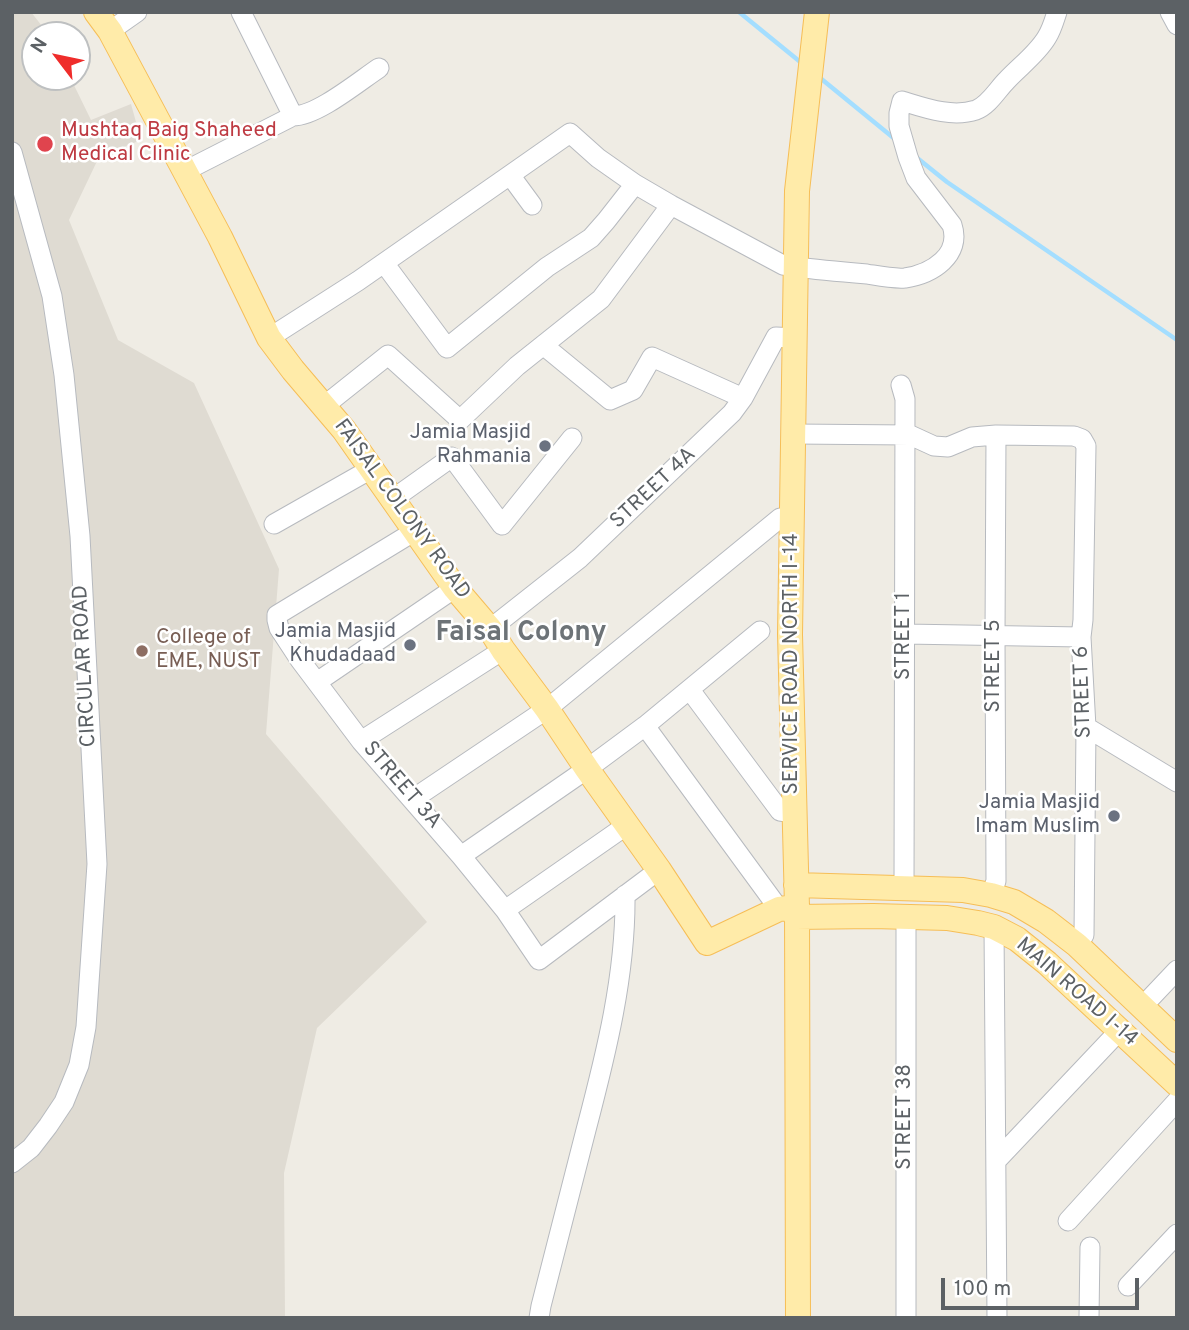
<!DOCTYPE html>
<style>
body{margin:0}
#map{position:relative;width:1189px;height:1330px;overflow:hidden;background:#efece4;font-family:Overpass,sans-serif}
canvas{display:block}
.frame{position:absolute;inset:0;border:14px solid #5c6165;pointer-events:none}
.north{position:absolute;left:21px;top:21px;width:70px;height:70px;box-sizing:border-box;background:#fff;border:2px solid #bec0c1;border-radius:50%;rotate:302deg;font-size:19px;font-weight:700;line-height:28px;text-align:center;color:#5c6165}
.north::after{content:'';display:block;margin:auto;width:24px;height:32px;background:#ef2d2b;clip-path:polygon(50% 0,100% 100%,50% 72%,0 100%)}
.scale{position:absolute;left:941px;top:1278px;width:198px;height:32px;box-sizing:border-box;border:4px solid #5c6165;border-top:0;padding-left:9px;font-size:21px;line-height:24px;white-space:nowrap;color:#5c6165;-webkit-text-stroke:5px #fff;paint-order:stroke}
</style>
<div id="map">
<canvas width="1189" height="1330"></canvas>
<div class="frame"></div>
<div class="north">N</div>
<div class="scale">100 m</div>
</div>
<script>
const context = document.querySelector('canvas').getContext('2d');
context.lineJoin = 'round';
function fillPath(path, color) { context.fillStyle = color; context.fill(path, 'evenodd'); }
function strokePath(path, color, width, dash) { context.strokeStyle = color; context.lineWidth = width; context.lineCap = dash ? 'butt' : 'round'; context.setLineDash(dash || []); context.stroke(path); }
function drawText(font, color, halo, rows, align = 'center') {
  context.font = font + ' Overpass,sans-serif'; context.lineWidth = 5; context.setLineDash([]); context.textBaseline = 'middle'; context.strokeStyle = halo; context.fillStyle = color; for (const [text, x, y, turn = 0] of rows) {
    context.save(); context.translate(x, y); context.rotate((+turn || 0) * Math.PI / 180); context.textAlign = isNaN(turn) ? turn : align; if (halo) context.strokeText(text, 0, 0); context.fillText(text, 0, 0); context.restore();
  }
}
fillPath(new Path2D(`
 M 12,12 L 31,12 L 49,35 L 35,35 L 35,77 L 70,77 L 91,120 L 131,104 L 141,140 L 99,157 L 69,220 L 118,340 L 194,383 L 279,569 L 266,734 L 427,922 L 317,1028 L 284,1173 L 285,1318 L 12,1318 Z`), '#dfdbd2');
strokePath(new Path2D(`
 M 739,12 L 804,65
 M 819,77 L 896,140
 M 916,157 L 947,182 L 1177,340`), '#a4deff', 4.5);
const minor = new Path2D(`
 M 241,12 L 293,116
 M 1170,12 L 1177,25
 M 110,31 L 137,12
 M 12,152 L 52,296 L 64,375 L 80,536 L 97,864 L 86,1027 L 79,1065 L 64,1102 L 48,1126 L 31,1148 L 12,1163
 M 185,171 L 293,116 C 317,116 358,82 379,68
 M 635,184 L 671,205 L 783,265 L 796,267 C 819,270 843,272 867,274 C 879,276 893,279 905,278 C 932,274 962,255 952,225 L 916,178 L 908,157 L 899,126 L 899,113 L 902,101 C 925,108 952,118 976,110 C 989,105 997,90 1007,80 C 1020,66 1037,54 1047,37 C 1052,29 1054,21 1057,12
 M 384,263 L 447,348 L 547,267 L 591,238 L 606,221 L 635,184 L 598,158 L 570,133 L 510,175
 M 269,338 L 358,281 L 510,175 L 532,205
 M 543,345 L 610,400 L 633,390 L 652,357 L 743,398
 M 901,385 L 905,399 L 904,888
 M 324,406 L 388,355 L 460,420 L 517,366 L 601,299 L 671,205
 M 793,434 L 910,435 L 934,446 L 948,447 L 972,437 L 996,435 L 1074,436 L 1082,439 L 1086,446 L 1083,620 L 1081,637 L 1086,727 L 1084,935 L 1077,945
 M 393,499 L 452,457 L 502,525 L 572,438
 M 274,524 L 371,469
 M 415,531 L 277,615 L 277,620 L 279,628 L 300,660 L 361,741 L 461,856 L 505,910 L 539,960 L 659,870
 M 490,629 L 580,558 L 732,413 L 743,398 L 776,337 L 795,338
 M 905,634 L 1081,637
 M 317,682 L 455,588
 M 690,690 L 780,811 L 794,813
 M 645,726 L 779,909
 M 1086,727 L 1177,782
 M 361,741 L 503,650
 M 413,799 L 547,709 L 780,518 L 792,516
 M 461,856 L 587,769 L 645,726 L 760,631
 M 991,895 L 996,881 L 995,636 L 996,435
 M 505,910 L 627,825
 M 906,917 L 906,1318
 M 994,927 L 997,1318
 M 1141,1008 L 1177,970
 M 996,1161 L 1120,1030
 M 1068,1221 L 1177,1101
 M 1128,1286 L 1177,1234
 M 539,1318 L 541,1306 C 556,1247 571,1189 586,1130 C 606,1054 626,974 625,895
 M 1089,1318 L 1090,1247`);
const major = new Path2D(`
 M 96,12 L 110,31 L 220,237 L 269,338 L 293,370 L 344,430 L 455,588 L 490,629 L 503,650 L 547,709 L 587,769 L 659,870 L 707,943 L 779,909 L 797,907
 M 796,885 L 963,890 L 991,895 L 1014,902 L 1046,921 L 1077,945 L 1177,1040
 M 796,917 L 873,916 L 947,918 L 978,923 L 994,927 L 1017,939 L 1047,963 L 1177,1084
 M 798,1318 L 797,907 L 790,634 L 797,191 L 817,12`);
strokePath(minor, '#b7babf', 21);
strokePath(major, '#f6be57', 26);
strokePath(minor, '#fff', 19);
strokePath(major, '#ffeba9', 24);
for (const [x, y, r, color] of [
 [45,144,9,"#e0444e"],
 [545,446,7,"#6b7280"],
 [410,645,7,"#6b7280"],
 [142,651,7,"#8d6e63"],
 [1114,816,7,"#6b7280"]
]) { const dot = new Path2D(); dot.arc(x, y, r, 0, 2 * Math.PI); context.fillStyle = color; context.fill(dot); strokePath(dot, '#fff', 2.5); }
drawText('21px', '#be3a42', '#fff', [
 ["Mushtaq Baig Shaheed",61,132],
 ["Medical Clinic",61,156]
], 'left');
drawText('21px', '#5b616d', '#fff', [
 ["Jamia Masjid",531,434],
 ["Rahmania",531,458],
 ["Jamia Masjid",396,633],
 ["Khudadaad",396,657],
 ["Jamia Masjid",1100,804],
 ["Imam Muslim",1100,828]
], 'right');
drawText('21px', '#5c6165', '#fff', [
 ["STREET 4A",654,489,-43],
 ["FAISAL COLONY ROAD",401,510,54],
 ["STREET 1",905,636,-90],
 ["SERVICE ROAD NORTH I-14",793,664,-90],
 ["CIRCULAR ROAD",86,666,-93],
 ["STREET 5",995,666,-90],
 ["STREET 6",1084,692,-92],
 ["STREET 3A",401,786,49],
 ["MAIN ROAD I-14",1076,993,41],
 ["STREET 38",906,1117,-90]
]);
drawText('21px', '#785e54', '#fff', [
 ["College of",156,639],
 ["EME, NUST",156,663]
], 'left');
drawText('bold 28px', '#6d7377', '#fff', [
 ["Faisal Colony",521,634]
]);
</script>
